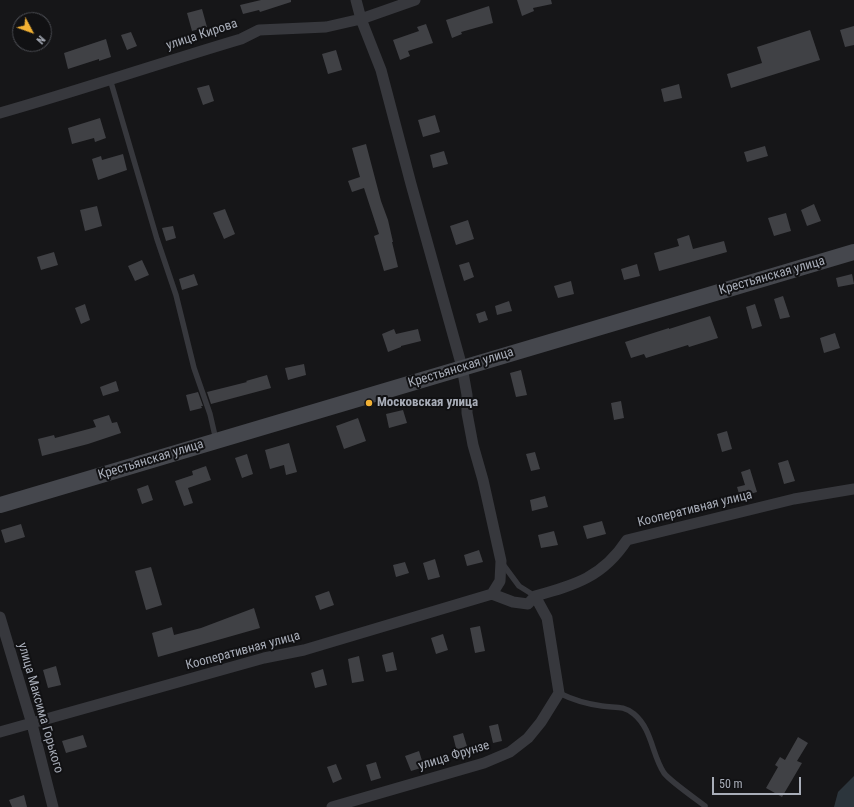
<!DOCTYPE html>
<meta charset="utf-8">
<style>
body{margin:0}
#map{position:relative;width:854px;height:807px;overflow:hidden;background:#161618;font-family:"Roboto Condensed",sans-serif}
canvas{display:block}
.north{position:absolute;left:12px;top:12px;width:40px;height:40px;box-sizing:border-box;background:#111113;border:1px solid #4d4f55;border-radius:50%;rotate:131deg;font-size:11px;font-weight:700;line-height:16px;text-align:center;color:#a8adb8}
.north::after{content:'';display:block;margin:auto;width:14px;height:18px;background:#f2b134;clip-path:polygon(50% 0,100% 100%,50% 72%,0 100%)}
.scale{position:absolute;left:712px;top:777px;width:89px;height:18px;box-sizing:border-box;border:2px solid #a8adb8;border-top:0;padding-left:5px;font-size:12px;line-height:14px;white-space:nowrap;color:#a8adb8;-webkit-text-stroke:3px #111113;paint-order:stroke}
</style>
<div id="map">
<canvas width="854" height="807"></canvas>
<div class="north">N</div>
<div class="scale">50 m</div>
</div>
<script>
const context = document.querySelector('canvas').getContext('2d');
context.lineJoin = 'round';
function fillPath(path, color) { context.fillStyle = color; context.fill(path, 'evenodd'); }
function strokePath(path, color, width, dash) { context.strokeStyle = color; context.lineWidth = width; context.lineCap = dash ? 'butt' : 'round'; context.setLineDash(dash || []); context.stroke(path); }
function drawText(font, color, halo, rows, align = 'center') {
  context.font = font + ' "Roboto Condensed",sans-serif'; context.lineWidth = 4; context.setLineDash([]); context.textBaseline = 'middle'; context.strokeStyle = halo; context.fillStyle = color; for (const [text, x, y, turn = 0] of rows) {
    context.save(); context.translate(x, y); context.rotate((+turn || 0) * Math.PI / 180); context.textAlign = isNaN(turn) ? turn : align; if (halo) context.strokeText(text, 0, 0); context.fillText(text, 0, 0); context.restore();
  }
}
fillPath(new Path2D(`
 M 854,776 L 854,807 L 834,807 L 838,792 Z`), '#2c353c');
fillPath(new Path2D(`
 M 261,0 L 291,0 L 291,2 L 260,12 L 259,10 L 243,14 L 240,5 Z
 M 517,0 L 551,0 L 552,4 L 533,8 L 534,11 L 522,16 Z
 M 489,6 L 493,23 L 461,32 L 462,34 L 452,38 L 446,20 Z
 M 202,9 L 207,27 L 192,31 L 187,13 Z
 M 426,24 L 433,43 L 408,51 L 410,56 L 400,60 L 393,40 L 419,31 L 417,27 Z
 M 854,26 L 854,45 L 845,47 L 840,30 Z
 M 810,30 L 820,60 L 731,88 L 727,74 L 762,63 L 757,47 Z
 M 131,32 L 137,46 L 127,50 L 121,35 Z
 M 106,39 L 111,57 L 99,61 L 99,59 L 68,69 L 64,53 Z
 M 336,50 L 342,70 L 328,74 L 322,54 Z
 M 679,84 L 682,98 L 664,102 L 661,89 Z
 M 209,85 L 214,101 L 203,105 L 197,88 Z
 M 435,115 L 440,132 L 423,137 L 418,120 Z
 M 100,118 L 106,138 L 95,142 L 94,138 L 72,144 L 68,128 Z
 M 366,144 L 381,201 L 388,220 L 393,242 L 392,242 L 398,267 L 384,271 L 374,236 L 379,234 L 364,188 L 352,192 L 348,181 L 360,177 L 352,148 Z
 M 765,146 L 768,156 L 747,162 L 744,152 Z
 M 444,151 L 448,164 L 433,168 L 430,155 Z
 M 123,154 L 127,170 L 98,180 L 92,159 L 101,156 L 102,160 Z
 M 814,204 L 821,221 L 807,226 L 801,210 Z
 M 97,206 L 102,226 L 85,231 L 80,210 Z
 M 225,209 L 235,234 L 224,239 L 213,213 Z
 M 786,213 L 791,231 L 774,236 L 768,218 Z
 M 468,220 L 474,239 L 456,245 L 450,226 Z
 M 173,226 L 176,238 L 166,241 L 162,228 Z
 M 689,235 L 693,249 L 724,241 L 727,252 L 659,271 L 654,253 L 679,246 L 677,239 Z
 M 54,252 L 58,265 L 41,270 L 37,257 Z
 M 142,260 L 149,275 L 135,281 L 128,266 Z
 M 469,262 L 474,277 L 464,281 L 459,265 Z
 M 637,264 L 640,276 L 624,280 L 621,269 Z
 M 194,274 L 198,285 L 182,290 L 179,279 Z
 M 852,274 L 854,284 L 838,287 L 836,278 Z
 M 571,281 L 574,294 L 558,298 L 554,286 Z
 M 783,296 L 790,317 L 780,319 L 774,299 Z
 M 509,301 L 512,311 L 497,315 L 495,306 Z
 M 85,304 L 90,320 L 81,324 L 75,308 Z
 M 755,304 L 762,326 L 752,329 L 746,307 Z
 M 485,311 L 488,320 L 479,323 L 476,314 Z
 M 710,316 L 718,338 L 689,347 L 688,345 L 646,358 L 644,354 L 631,358 L 625,342 L 669,328 L 669,329 Z
 M 394,329 L 396,334 L 418,329 L 421,341 L 401,346 L 401,347 L 388,352 L 382,334 Z
 M 835,333 L 840,348 L 824,353 L 820,338 Z
 M 304,364 L 306,375 L 288,380 L 285,368 Z
 M 521,370 L 527,395 L 516,397 L 510,373 Z
 M 267,375 L 271,388 L 211,404 L 207,392 L 247,382 L 246,381 Z
 M 116,381 L 119,391 L 103,396 L 100,387 Z
 M 198,392 L 203,406 L 201,406 L 202,408 L 190,411 L 186,395 Z
 M 621,401 L 624,418 L 614,420 L 611,403 Z
 M 403,410 L 407,423 L 389,428 L 386,414 Z
 M 109,415 L 112,423 L 117,422 L 121,433 L 88,444 L 42,456 L 38,439 L 54,435 L 55,438 L 96,427 L 93,420 Z
 M 358,418 L 366,441 L 344,449 L 336,426 Z
 M 727,431 L 732,449 L 722,452 L 717,434 Z
 M 289,443 L 297,472 L 286,475 L 284,465 L 270,469 L 265,450 Z
 M 535,452 L 540,469 L 531,471 L 526,454 Z
 M 247,454 L 253,474 L 242,478 L 235,458 Z
 M 788,460 L 795,481 L 784,484 L 778,463 Z
 M 206,466 L 211,480 L 188,488 L 193,503 L 184,506 L 175,481 L 193,475 L 192,471 Z
 M 750,469 L 757,492 L 740,497 L 737,487 L 745,485 L 741,472 Z
 M 148,485 L 153,500 L 142,504 L 137,489 Z
 M 545,496 L 548,507 L 532,511 L 530,500 Z
 M 602,521 L 606,534 L 587,539 L 583,526 Z
 M 21,524 L 25,537 L 5,543 L 1,530 Z
 M 554,531 L 558,545 L 541,548 L 538,535 Z
 M 479,550 L 483,562 L 467,566 L 464,555 Z
 M 435,559 L 440,577 L 428,580 L 423,563 Z
 M 405,562 L 409,573 L 396,577 L 393,565 Z
 M 151,567 L 162,605 L 146,610 L 135,571 Z
 M 329,591 L 334,605 L 320,610 L 315,596 Z
 M 254,608 L 260,628 L 158,657 L 152,633 L 172,627 L 174,635 L 201,628 Z
 M 480,626 L 485,651 L 475,653 L 470,628 Z
 M 443,634 L 448,650 L 436,654 L 431,638 Z
 M 393,652 L 397,670 L 386,672 L 382,655 Z
 M 359,656 L 364,681 L 352,683 L 348,659 Z
 M 56,666 L 61,685 L 48,688 L 43,670 Z
 M 323,669 L 327,685 L 315,688 L 311,673 Z
 M 498,724 L 502,741 L 493,743 L 489,726 Z
 M 463,733 L 469,753 L 458,756 L 453,736 Z
 M 83,735 L 87,747 L 66,753 L 62,741 Z
 M 798,737 L 808,743 L 797,761 L 802,763 L 782,797 L 766,788 L 778,767 L 775,765 L 780,757 L 785,760 Z
 M 419,751 L 424,767 L 411,771 L 405,756 Z
 M 376,762 L 381,778 L 371,781 L 366,765 Z
 M 336,764 L 342,779 L 333,783 L 327,767 Z
 M 24,795 L 27,807 L 12,807 L 9,800 Z`), '#404145');
strokePath(new Path2D(`
 M 110,79 L 157,239 L 176,295 L 194,368 L 210,414 L 216,440
 M 502,563 L 519,586 L 535,596
 M 559,693 C 573,700 587,704 602,706 C 615,708 623,705 634,714 C 652,729 652,755 664,773 C 670,781 696,799 705,806`), '#37383d', 5.5);
strokePath(new Path2D(`
 M 0,113 C 81,90 160,63 241,39 L 259,30 L 326,27 L 361,19 L 415,0
 M 535,596 C 575,585 603,577 627,540 L 794,499 L 854,489
 M 0,617 L 32,724 L 53,807
 M 0,732 L 264,658 L 304,650 L 492,594
 M 332,807 L 484,763 L 510,752 L 528,738 L 541,722 L 559,693 L 547,618 L 535,596 L 528,604 L 513,602 L 492,594 L 500,581 L 501,561 L 483,480 L 473,445 L 467,413 L 467,395 L 462,367 L 411,184 L 381,70 L 361,19 L 356,0`), '#37383d', 11);
strokePath(new Path2D(`
 M 0,505 L 854,252`), '#45474d', 16);
for (const [x, y, r, color] of [
 [369,403,4,"#f2b134"]
]) { const dot = new Path2D(); dot.arc(x, y, r, 0, 2 * Math.PI); context.fillStyle = color; context.fill(dot); strokePath(dot, '#111113', 1.5); }
drawText('13px', '#a8adb8', '#111113', [
 ["улица Кирова",202,35,-18],
 ["Крестьянская улица",772,276,-16],
 ["Крестьянская улица",461,368,-17],
 ["Крестьянская улица",151,460,-17],
 ["Кооперативная улица",695,509,-14],
 ["Кооперативная улица",243,651,-15],
 ["улица Максима Горького",40,708,74],
 ["улица Фрунзе",454,756,-17]
]);
drawText('bold 13px', '#a8adb8', '#111113', [
 ["Московская улица",377,403]
], 'left');
</script>
